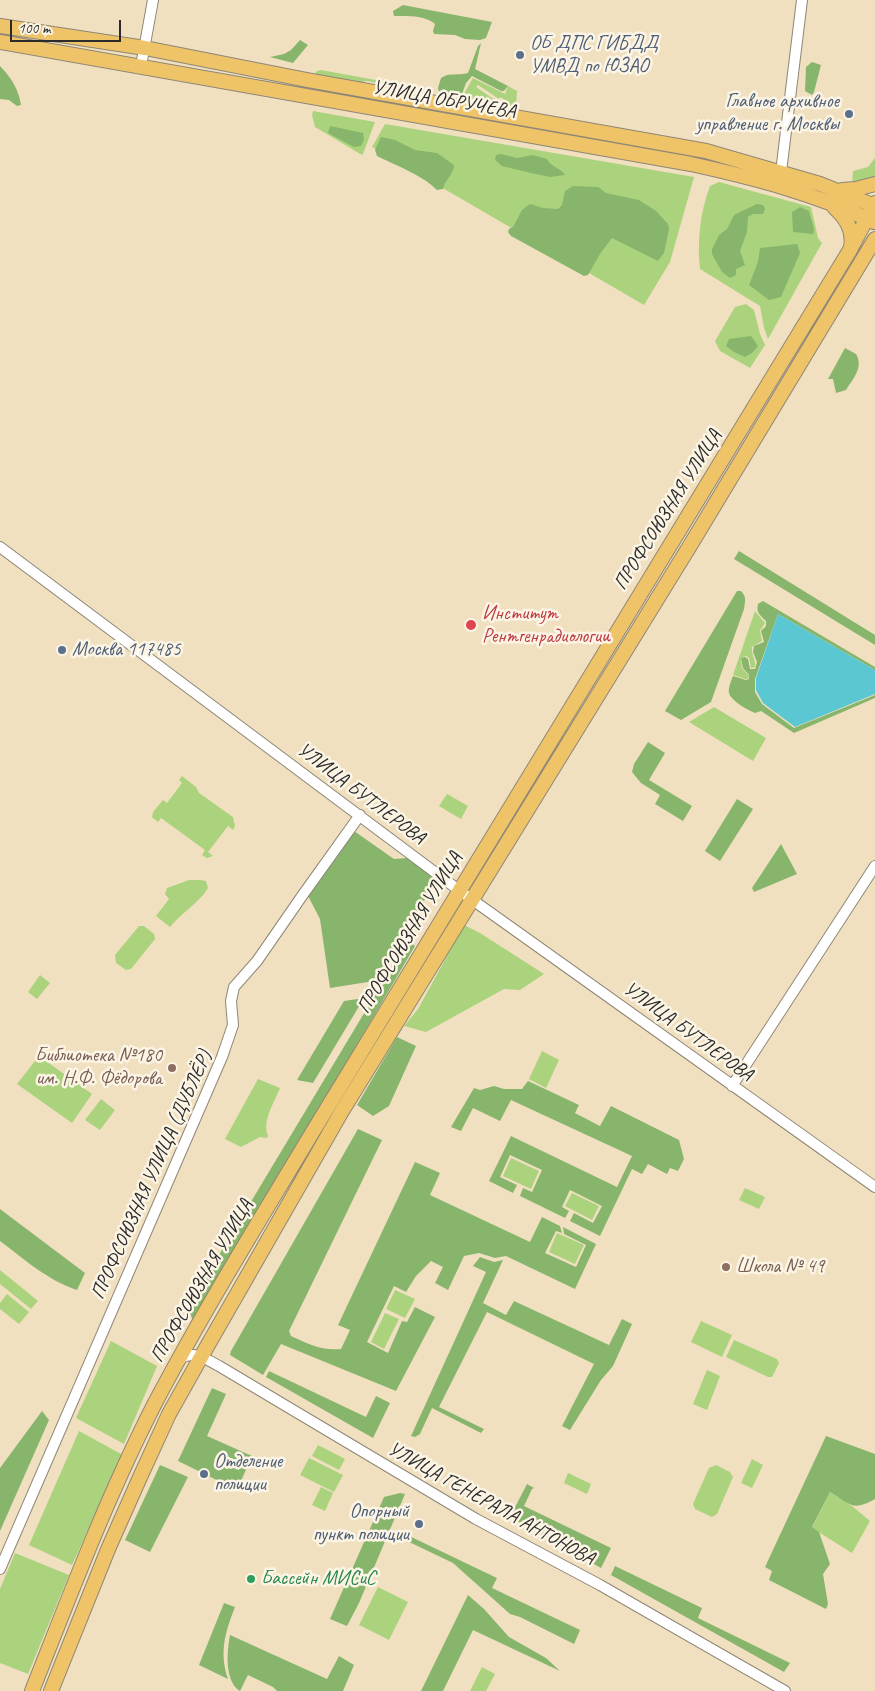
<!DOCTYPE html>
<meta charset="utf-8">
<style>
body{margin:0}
#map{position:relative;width:875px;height:1691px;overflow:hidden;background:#f0e0c0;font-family:Caveat,sans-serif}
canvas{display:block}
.scale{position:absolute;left:10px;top:20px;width:111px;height:22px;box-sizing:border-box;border:2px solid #2b2b2b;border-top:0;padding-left:6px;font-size:15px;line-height:18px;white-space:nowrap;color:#2b2b2b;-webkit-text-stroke:4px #fcf5e5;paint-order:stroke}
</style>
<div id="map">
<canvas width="875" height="1691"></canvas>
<div class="scale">100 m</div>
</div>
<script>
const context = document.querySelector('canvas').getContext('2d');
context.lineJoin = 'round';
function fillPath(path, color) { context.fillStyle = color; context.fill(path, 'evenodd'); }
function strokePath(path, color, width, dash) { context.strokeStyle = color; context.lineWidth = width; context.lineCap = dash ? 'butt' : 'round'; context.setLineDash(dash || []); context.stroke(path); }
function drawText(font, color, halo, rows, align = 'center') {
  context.font = font + ' Caveat,sans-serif'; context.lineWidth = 5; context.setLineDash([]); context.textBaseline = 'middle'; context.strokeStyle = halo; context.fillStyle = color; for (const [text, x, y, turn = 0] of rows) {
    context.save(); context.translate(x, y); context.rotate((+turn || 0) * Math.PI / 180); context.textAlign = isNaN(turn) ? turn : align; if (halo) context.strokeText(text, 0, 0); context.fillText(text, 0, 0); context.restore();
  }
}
fillPath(new Path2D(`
 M 321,70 L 403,85 L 409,89 L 367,81 L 356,83 L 318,76 L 315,73 L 317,71 Z
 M 473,78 L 505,94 L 508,86 L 517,91 L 516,107 L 506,105 L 507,101 L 500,97 L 499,99 L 478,85 L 476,87 L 495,100 L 494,103 L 462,97 Z
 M 313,111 L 375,122 L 363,154 L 362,155 L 315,127 L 312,115 Z
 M 385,124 L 694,177 L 670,262 L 644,305 L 372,147 Z
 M 875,158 L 875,178 L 852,184 L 853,171 L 868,167 Z
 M 719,182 L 811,207 L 818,238 L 822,243 L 768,339 L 764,328 L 760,306 L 700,269 C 697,242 700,212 710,186 Z
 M 746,304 L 754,310 L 760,334 L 765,345 L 750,368 L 720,351 L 715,341 L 735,307 Z
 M 755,611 L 765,623 L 760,631 L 762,641 L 752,647 C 751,654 756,660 755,667 L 751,668 L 749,658 L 746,656 L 741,658 L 742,668 L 749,676 L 748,679 L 745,679 L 733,675 Z
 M 714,707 L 766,738 L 753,761 L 689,722 Z
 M 182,776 L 196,787 L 199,793 L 233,817 L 235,826 L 233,830 L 228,826 L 208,852 L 213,856 L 207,858 L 202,855 L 205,850 L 161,818 L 158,822 L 152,817 L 153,812 L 163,800 L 167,803 L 182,783 L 179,780 Z
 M 447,794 L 468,806 L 461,819 L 439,806 Z
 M 189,880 L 200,880 L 206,881 L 208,888 C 199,903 181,913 170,927 L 156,916 L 169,899 L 165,894 L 167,888 Z
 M 464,925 L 480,933 L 544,974 L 520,990 L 504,989 L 426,1032 L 404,1026 L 418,1009 Z
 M 139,926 L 144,926 L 154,934 L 155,939 L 131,969 L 126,970 L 116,963 L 115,955 Z
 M 40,975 L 50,983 L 37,999 L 28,992 Z
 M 542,1051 L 559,1060 L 546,1088 L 529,1079 Z
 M 39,1056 L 92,1094 L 72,1123 L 17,1084 Z
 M 258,1079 L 280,1088 C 274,1103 262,1121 268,1136 L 267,1138 L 260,1137 L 241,1147 L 225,1139 Z
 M 101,1099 L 115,1110 L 100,1130 L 85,1120 Z
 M 511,1158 L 539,1171 L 531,1189 L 503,1176 Z
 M 745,1188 L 765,1197 L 759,1209 L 739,1200 Z
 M 572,1193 L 599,1206 L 592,1220 L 565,1206 Z
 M 557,1233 L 584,1245 L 575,1264 L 549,1252 Z
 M 0,1270 L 38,1301 L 31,1309 L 0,1284 Z
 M 395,1290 L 415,1299 L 405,1318 L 386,1309 Z
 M 7,1294 L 29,1312 L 19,1324 L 0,1309 L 0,1303 Z
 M 385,1313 L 399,1319 L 384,1349 L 371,1342 Z
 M 701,1321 L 732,1335 L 722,1357 L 691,1342 Z
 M 734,1340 L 777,1359 L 779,1363 L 772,1377 L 768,1377 L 726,1357 Z
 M 111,1341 L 157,1366 L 124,1444 L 76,1418 Z
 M 707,1370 L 720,1376 L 707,1410 L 693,1404 Z
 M 79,1431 L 123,1455 L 72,1565 L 29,1545 Z
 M 318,1445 L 345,1459 L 339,1470 L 312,1456 Z
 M 309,1458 L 343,1475 L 334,1492 L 300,1475 Z
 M 752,1459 L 763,1465 L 752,1488 L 741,1483 Z
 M 716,1465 L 730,1472 L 733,1477 L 717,1514 L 712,1517 L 695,1509 L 693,1504 L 709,1468 Z
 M 568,1473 L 591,1484 L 587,1494 L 564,1483 Z
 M 321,1487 L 333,1493 L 325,1511 L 312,1505 Z
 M 830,1492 L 852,1506 L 870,1521 L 852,1553 L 812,1528 Z
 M 15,1553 L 69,1575 L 28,1674 L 0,1663 L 0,1589 Z
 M 378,1587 L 408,1602 L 389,1640 L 359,1625 Z
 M 482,1667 L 495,1674 L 486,1691 L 470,1691 Z`), '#abd37d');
fillPath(new Path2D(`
 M 403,5 L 492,22 L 486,38 L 480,40 L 465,39 L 455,35 L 434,34 L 433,31 L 435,24 C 425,15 407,16 394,16 L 393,11 Z
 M 300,40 L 308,45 L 293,63 L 270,57 L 284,54 L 291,50 Z
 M 481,43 L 475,69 L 508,86 L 504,91 L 501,91 L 472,76 L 466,83 L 461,97 L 444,95 L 439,92 L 438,88 L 441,78 C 449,72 458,76 468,73 L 478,46 Z
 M 812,62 L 821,65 L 814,92 L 812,95 L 805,91 L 806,67 Z
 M 0,66 C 11,77 19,90 21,105 L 17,106 L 9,100 L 0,99 Z
 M 330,126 L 363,133 L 364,140 L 361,146 L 354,147 L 328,133 Z
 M 381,137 L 395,140 L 415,150 L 437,153 L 454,165 C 453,176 445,179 443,189 L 437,190 C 424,176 395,165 377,156 L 375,150 Z
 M 501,154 L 517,158 L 533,155 L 547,159 C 551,167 561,168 565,175 L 550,177 L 531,173 L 502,166 L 495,160 L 496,155 Z
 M 573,186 L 598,187 L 606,193 L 639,200 L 656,211 L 668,224 L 669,229 L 664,253 L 658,261 L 612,238 L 600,254 L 588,275 L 584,276 L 511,236 L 508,232 L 509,229 L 513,227 L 522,210 L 530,204 L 543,208 L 558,209 L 562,205 L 565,191 Z
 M 757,204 L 763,205 L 765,209 L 763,214 L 753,214 L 748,217 L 747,232 L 740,251 L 745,265 L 736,269 L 736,275 L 730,278 L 722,272 L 712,254 L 712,249 L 719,235 L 727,229 L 734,215 Z
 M 800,207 L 809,211 L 814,229 L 813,234 L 793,232 L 792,212 Z
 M 797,244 L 800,253 L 781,297 L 769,300 L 749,285 L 758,262 L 760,248 Z
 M 751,336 L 758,346 L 752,353 L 745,357 L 734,352 L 726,346 L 729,339 Z
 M 845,348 L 856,354 C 864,367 853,379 846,390 L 836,393 L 833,379 L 828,379 Z
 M 739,551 L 875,635 L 875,645 L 734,559 Z
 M 737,591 L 741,591 C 747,597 745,601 744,609 L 711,702 L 681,720 L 665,711 Z
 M 763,601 L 875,667 L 875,670 L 778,614 L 755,679 L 755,692 L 762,704 L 794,728 L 875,695 L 875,698 L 794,733 L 761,711 L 755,713 C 748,710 731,701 729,693 C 728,688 731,681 733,676 L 746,680 L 749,679 L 749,675 L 743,668 L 741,658 L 745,657 L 748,659 L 750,669 L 755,669 L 757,662 L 753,652 L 754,646 L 764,642 L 761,631 L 766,626 L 766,621 C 760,615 756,613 758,604 Z
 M 648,742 L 665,753 L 649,780 L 692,806 L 683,821 L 655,804 L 660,795 L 641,783 L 632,772 L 634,764 Z
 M 737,799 L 753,809 L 720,861 L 705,851 Z
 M 354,831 L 394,859 L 408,858 L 437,880 L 374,981 L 330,988 L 320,919 L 307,894 Z
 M 781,844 L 797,874 L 754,892 L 752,888 Z
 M 408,940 L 415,946 L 194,1322 L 188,1310 L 222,1250 Z
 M 364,998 L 313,1083 L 297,1080 L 344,1001 Z
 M 397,1037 L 416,1046 L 389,1106 L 373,1116 L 357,1105 Z
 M 528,1081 L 579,1105 L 575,1113 L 600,1126 L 611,1106 L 679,1140 L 684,1159 L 678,1171 L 670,1168 L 667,1174 L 648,1164 L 642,1174 L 632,1169 L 600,1236 L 570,1221 L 574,1213 L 593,1223 L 602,1206 L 570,1190 L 562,1207 L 569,1211 L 565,1218 L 520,1196 L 523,1188 L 532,1192 L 542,1170 L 510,1155 L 500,1177 L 517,1185 L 513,1193 L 489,1181 L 511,1136 L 617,1187 L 632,1156 L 511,1100 L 500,1121 L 473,1108 L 461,1131 L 451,1127 L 474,1088 L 480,1090 L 494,1086 L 504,1089 L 522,1089 Z
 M 358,1129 L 382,1140 L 289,1331 L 291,1336 C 308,1344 322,1351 341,1349 L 350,1330 L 338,1325 L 415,1162 L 440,1173 L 430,1195 L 530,1242 L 542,1217 L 560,1226 L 562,1233 L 556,1231 L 545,1253 L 576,1267 L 586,1245 L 564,1234 L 563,1227 L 596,1244 L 575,1289 L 506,1256 L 495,1258 L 479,1253 L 464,1256 L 448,1290 L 435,1283 L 443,1267 L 431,1261 L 416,1276 L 406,1292 L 394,1286 L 367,1342 L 388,1353 L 402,1321 L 407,1322 L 415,1307 L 435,1317 L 396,1391 L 281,1344 L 263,1375 L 230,1355 L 231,1351 Z
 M 0,1209 L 85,1273 L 77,1290 C 47,1280 24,1259 0,1241 Z
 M 480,1257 L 494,1262 L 503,1260 L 483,1303 L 506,1315 L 514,1301 L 609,1345 L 622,1319 L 632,1324 L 613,1366 L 601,1380 L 570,1430 L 562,1426 L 594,1364 L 487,1312 L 439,1407 L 484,1429 L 481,1433 L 432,1408 L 420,1434 L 415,1437 L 411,1436 L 486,1272 L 473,1266 Z
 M 269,1371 L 366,1417 L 376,1396 L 390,1403 L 373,1438 L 266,1377 Z
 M 212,1388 L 226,1394 L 207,1436 L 252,1456 L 237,1490 L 178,1461 Z
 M 42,1411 L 49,1420 L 0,1531 L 0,1468 Z
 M 826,1436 L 875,1454 L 875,1499 C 852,1512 850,1504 830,1492 L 812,1527 L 819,1532 L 830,1564 L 823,1574 L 828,1604 L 826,1609 L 769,1580 L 772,1571 L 765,1567 Z
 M 160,1465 L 188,1477 L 150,1552 L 125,1540 Z
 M 527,1484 L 534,1488 L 532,1489 L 524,1506 L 611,1548 L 601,1568 L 510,1517 Z
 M 400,1493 L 405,1494 L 359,1603 L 347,1626 L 330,1619 L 384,1497 Z
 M 405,1534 L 497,1578 L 492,1588 L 580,1630 L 574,1644 L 520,1617 L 510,1614 L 453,1563 L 403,1539 Z
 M 615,1566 L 702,1608 L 698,1618 L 790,1663 L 784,1672 L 611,1575 Z
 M 468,1595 L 484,1609 L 509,1637 L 546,1658 L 560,1671 L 473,1630 L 443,1691 L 421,1691 Z
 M 224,1603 L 235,1607 C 225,1632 219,1653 228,1679 L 199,1665 Z
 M 230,1635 L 327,1679 L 339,1656 L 354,1665 L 343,1691 L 277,1691 L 273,1687 L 248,1675 L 240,1691 C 224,1681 227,1651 230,1635 Z`), '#88b56c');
fillPath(new Path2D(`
 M 778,614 L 875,670 L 875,694 L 795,727 L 763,703 L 756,690 L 756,678 Z`), '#5bc7d2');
const minor = new Path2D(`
 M 141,66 L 153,0
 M 781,172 L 802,0
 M 0,547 L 460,891 L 875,1187
 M 732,1086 L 875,866
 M 179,1359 C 196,1350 203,1358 219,1366 L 476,1519 L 600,1585 L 785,1691
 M 0,1569 L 222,1057 L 233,1025 L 231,1001 L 234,987 L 257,961 L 302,896 L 360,815`);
const major = new Path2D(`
 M 0,26 L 145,48 L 307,80 L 706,151 L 820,184 L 875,206
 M 0,42 L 691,164 C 754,178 817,194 874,222
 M 842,190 L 856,189 L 875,184
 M 834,207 C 846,218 854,230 851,247
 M 32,1691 C 70,1595 107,1497 154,1405 C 203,1312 258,1223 312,1133 L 850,250 L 875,203
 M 51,1691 L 109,1547 L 141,1475 L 169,1414 L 201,1357 L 342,1111 L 691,544 L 875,239`);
strokePath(minor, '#8e8676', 12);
strokePath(major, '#8e8676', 16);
strokePath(minor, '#fff', 10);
strokePath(major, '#efc469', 14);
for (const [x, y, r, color] of [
 [520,55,5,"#5c6f8a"],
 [849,114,5,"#5c6f8a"],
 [471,625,6,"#e0444e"],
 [62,650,5,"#5c6f8a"],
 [172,1068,5,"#8d6e63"],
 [726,1267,5,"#8d6e63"],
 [204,1474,5,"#5c6f8a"],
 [419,1524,5,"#5c6f8a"],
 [251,1579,5,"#2e9e5b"]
]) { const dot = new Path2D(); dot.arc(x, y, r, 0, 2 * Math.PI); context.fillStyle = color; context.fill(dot); strokePath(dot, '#fcf5e5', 2); }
drawText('20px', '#4e5e75', '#fcf5e5', [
 ["ОБ ДПС ГИБДД",530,44],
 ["УМВД по ЮЗАО",530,67],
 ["Главное архивное",839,102,"right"],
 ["управление г. Москвы",839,125,"right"],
 ["Москва 117485",72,650],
 ["Отделение",214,1462],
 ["полиции",214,1485],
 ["Опорный",409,1512,"right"],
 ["пункт полиции",409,1535,"right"]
], 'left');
drawText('20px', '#2b2b2b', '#fcf5e5', [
 ["УЛИЦА ОБРУЧЕВА",444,100,10],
 ["ПРОФСОЮЗНАЯ УЛИЦА",668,510,-58],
 ["УЛИЦА БУТЛЕРОВА",361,794,37],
 ["ПРОФСОЮЗНАЯ УЛИЦА",410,933,-59],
 ["УЛИЦА БУТЛЕРОВА",688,1032,36],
 ["ПРОФСОЮЗНАЯ УЛИЦА (ДУБЛЁР)",152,1175,-66],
 ["ПРОФСОЮЗНАЯ УЛИЦА",202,1281,-60],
 ["УЛИЦА ГЕНЕРАЛА АНТОНОВА",491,1504,29]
]);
drawText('20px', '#be3a42', '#fcf5e5', [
 ["Институт",482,614],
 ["Рентгенрадиологии",482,637]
], 'left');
drawText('20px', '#785e54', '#fcf5e5', [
 ["Библиотека №180",162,1056],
 ["им. Н.Ф. Фёдорова",162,1079],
 ["Школа № 49",736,1267,"left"]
], 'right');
drawText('20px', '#27864d', '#fcf5e5', [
 ["Бассейн МИСиС",261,1579]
], 'left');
</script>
